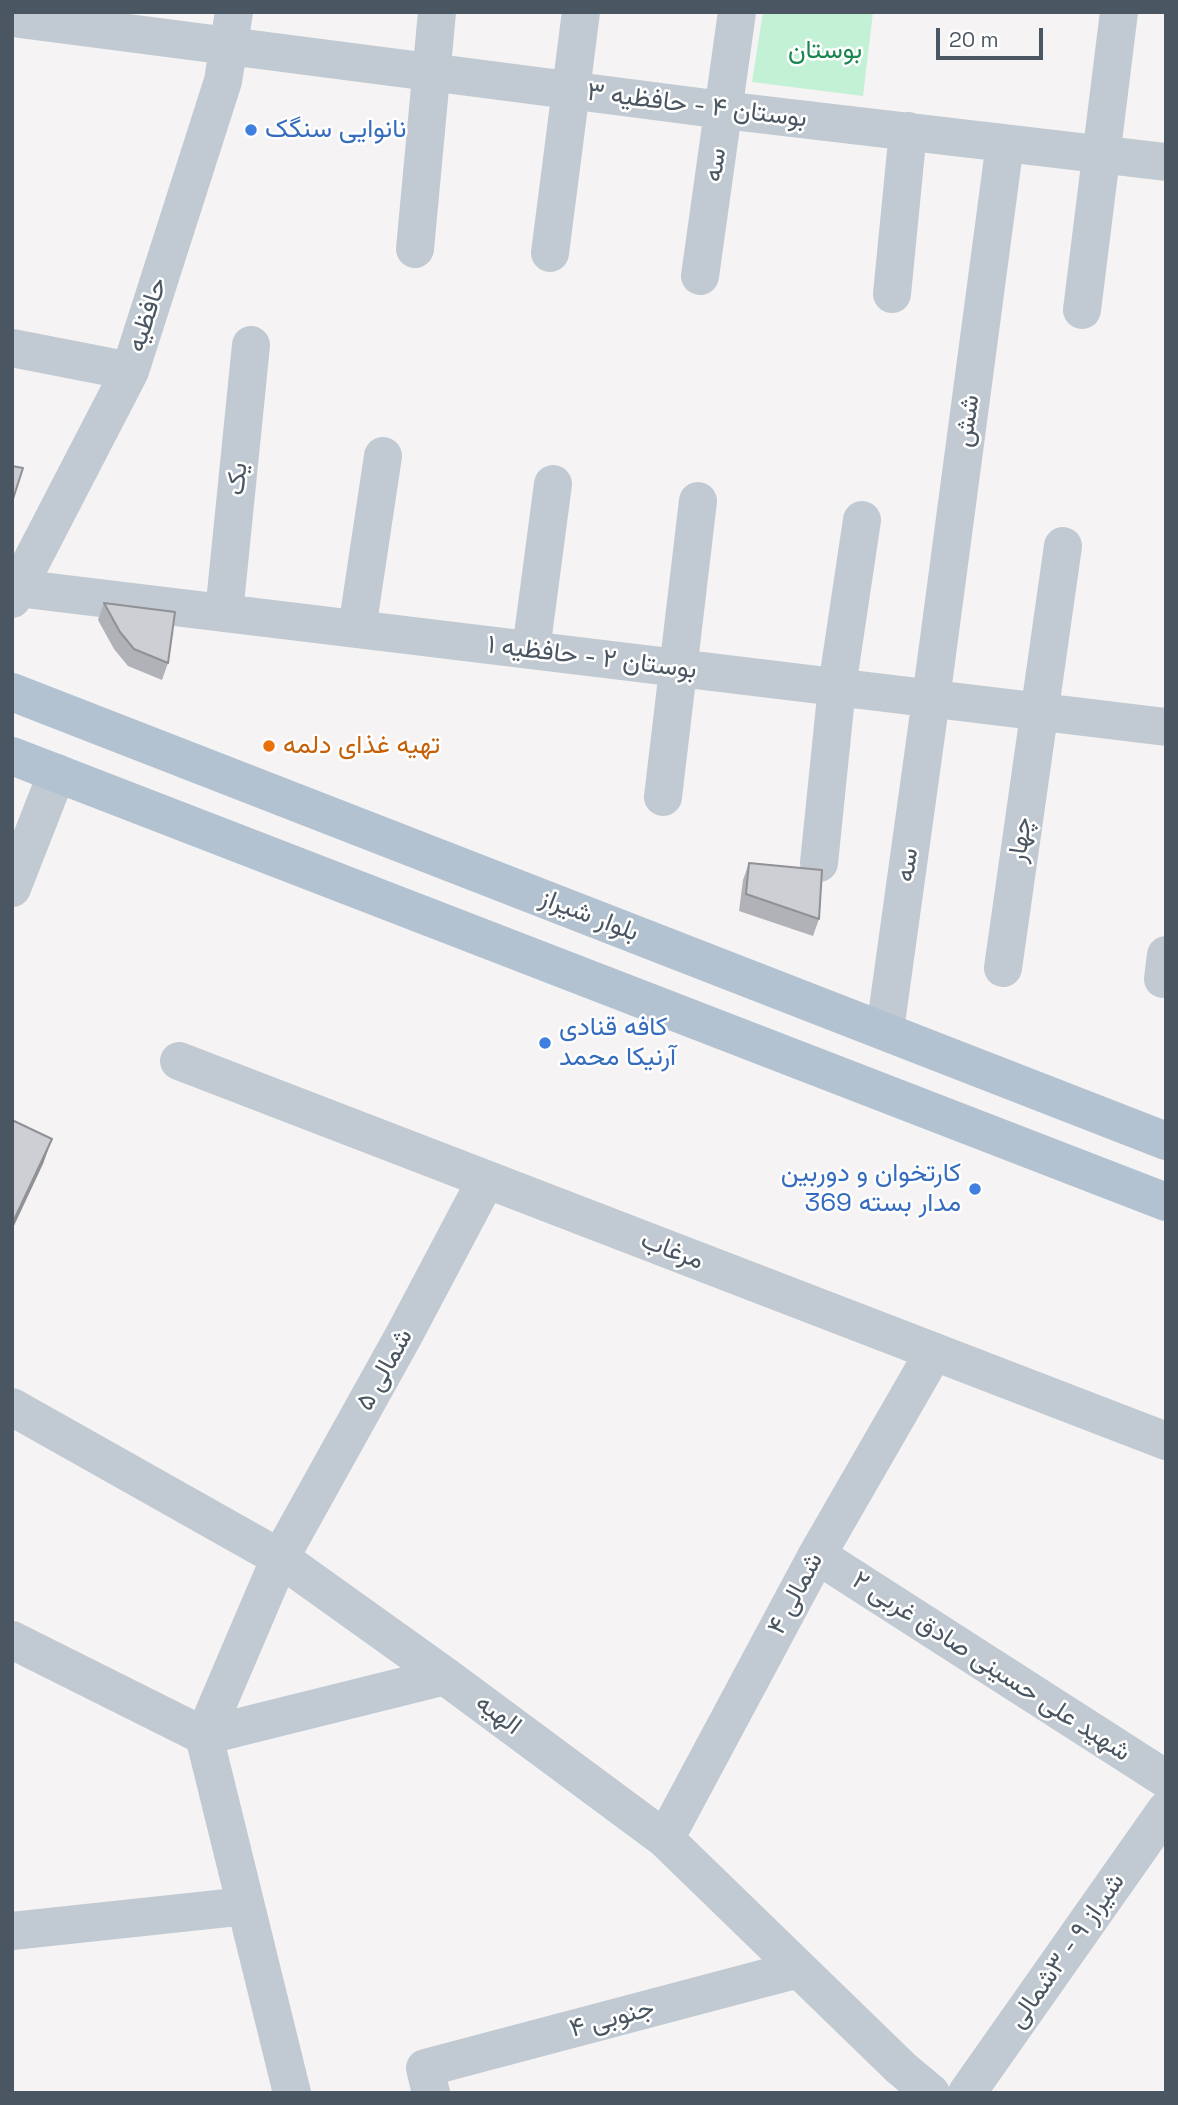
<!DOCTYPE html>
<meta charset="utf-8">
<style>
body{margin:0}
#map{position:relative;width:1178px;height:2105px;overflow:hidden;background:#f5f3f3;font-family:"Space Grotesk",sans-serif}
canvas{display:block}
.frame{position:absolute;inset:0;border:14px solid #4a5661;pointer-events:none}
.scale{position:absolute;left:936px;top:28px;width:107px;height:32px;box-sizing:border-box;border:4px solid #4a5661;border-top:0;padding-left:9px;font-size:21px;line-height:24px;white-space:nowrap;color:#4a5661;-webkit-text-stroke:5px #fff;paint-order:stroke}
</style>
<div id="map">
<canvas width="1178" height="2105"></canvas>
<div class="frame"></div>
<div class="scale">20 m</div>
</div>
<script>
const context = document.querySelector('canvas').getContext('2d');
context.lineJoin = 'round';
function fillPath(path, color) { context.fillStyle = color; context.fill(path, 'evenodd'); }
function strokePath(path, color, width, dash) { context.strokeStyle = color; context.lineWidth = width; context.lineCap = dash ? 'butt' : 'round'; context.setLineDash(dash || []); context.stroke(path); }
function drawText(font, color, halo, rows, align = 'center') {
  context.font = font + ' "Space Grotesk",Vazirmatn,sans-serif'; context.lineWidth = 5; context.setLineDash([]); context.textBaseline = 'middle'; context.strokeStyle = halo; context.fillStyle = color; for (const [text, x, y, turn = 0] of rows) {
    context.save(); context.translate(x, y); context.rotate((+turn || 0) * Math.PI / 180); context.textAlign = isNaN(turn) ? turn : align; if (halo) context.strokeText(text, 0, 0); context.fillText(text, 0, 0); context.restore();
  }
}
fillPath(new Path2D(`
 M 763,12 L 873,12 L 863,96 L 752,82 Z`), '#c3f1d5');
strokePath(new Path2D(`
 M 12,18 L 723,110 L 1166,162
 M 415,249 L 437,12
 M 550,253 L 581,12
 M 700,276 L 737,12
 M 892,294 L 908,131
 M 1082,310 L 1119,12
 M 12,348 L 130,371
 M 17,588 L 1166,727
 M 12,599 L 130,371 L 223,81 L 234,12
 M 224,613 L 251,345
 M 357,629 L 383,456
 M 531,650 L 553,484
 M 663,797 L 698,501
 M 819,863 L 837,687 L 862,520
 M 12,888 L 57,773
 M 1003,968 L 1063,546
 M 1163,979 L 1166,955
 M 885,1030 L 931,699 L 1005,143
 M 179,1061 L 1166,1441
 M 12,1407 L 280,1558 L 445,1676 L 665,1839 L 901,2068 L 931,2093
 M 817,1555 L 1166,1779
 M 12,1640 L 204,1736 L 292,2093
 M 204,1736 L 280,1558 L 404,1335 L 486,1180
 M 204,1736 L 445,1676
 M 665,1839 L 817,1555 L 934,1352
 M 12,1931 L 246,1906
 M 431,2093 L 425,2068 L 799,1969
 M 967,2093 L 1166,1810`), '#c1cad2', 38);
strokePath(new Path2D(`
 M 12,692 L 1166,1141
 M 12,756 L 1166,1202`), '#b3c2d1', 38);
fillPath(new Path2D(`
 M 104,603 L 168,663 L 162,680 L 128,666 L 114,649 L 98,620 Z
 M 749,863 L 819,919 L 813,936 L 739,911 L 743,880 Z`), '#b0b2b7');
fillPath(new Path2D(`
 M 52,1139 L 43,1164 L 12,1230 L 12,1224 Z`), '#909195');
const building = new Path2D(`
 M 12,466 L 23,468 L 12,502 Z
 M 104,603 L 175,612 L 168,663 L 134,649 L 120,632 Z
 M 749,863 L 822,870 L 819,919 L 746,894 Z
 M 12,1120 L 52,1139 L 12,1224 Z`);
fillPath(building, '#cdcfd5');
strokePath(building, '#909195', 2);
for (const [x, y, r, color] of [
 [251,130,7,"#3f7fe0"],
 [269,746,7,"#e8710a"],
 [545,1043,7,"#3f7fe0"],
 [975,1189,7,"#3f7fe0"]
]) { const dot = new Path2D(); dot.arc(x, y, r, 0, 2 * Math.PI); context.fillStyle = color; context.fill(dot); strokePath(dot, '#fff', 2.5); }
drawText('26px', '#17864f', '#fff', [
 ["بوستان",825,51]
]);
drawText('26px', '#4a5661', '#fff', [
 ["بوستان ۴ - حافظیه ۳",697,106,7],
 ["سه",716,165,-82],
 ["حافظیه",148,315,-72],
 ["شش",968,421,-82],
 ["یک",238,479,-84],
 ["بوستان ۲ - حافظیه ۱",592,658,7],
 ["چهار",1021,840,-82],
 ["سه",908,865,-82],
 ["بلوار شیراز",589,916,21],
 ["مرغاب",672,1251,21],
 ["۵ شمالی",385,1370,-61],
 ["۴ شمالی",796,1594,-62],
 ["شهید علی حسینی صادق غربی ۲",991,1667,33],
 ["الهیه",498,1715,37],
 ["شیراز ۹ - ۳شمالی",1067,1951,-55],
 ["۴ جنوبی",612,2019,-15]
]);
drawText('26px', '#366cbe', '#fff', [
 ["نانوایی سنگک",265,130],
 ["کافه قنادی",559,1028],
 ["آرنیکا محمد",559,1058],
 ["کارتخوان و دوربین",961,1174,"right"],
 ["مدار بسته 369",961,1204,"right"]
], 'left');
drawText('26px', '#c56008', '#fff', [
 ["تهیه غذای دلمه",283,746]
], 'left');
</script>
